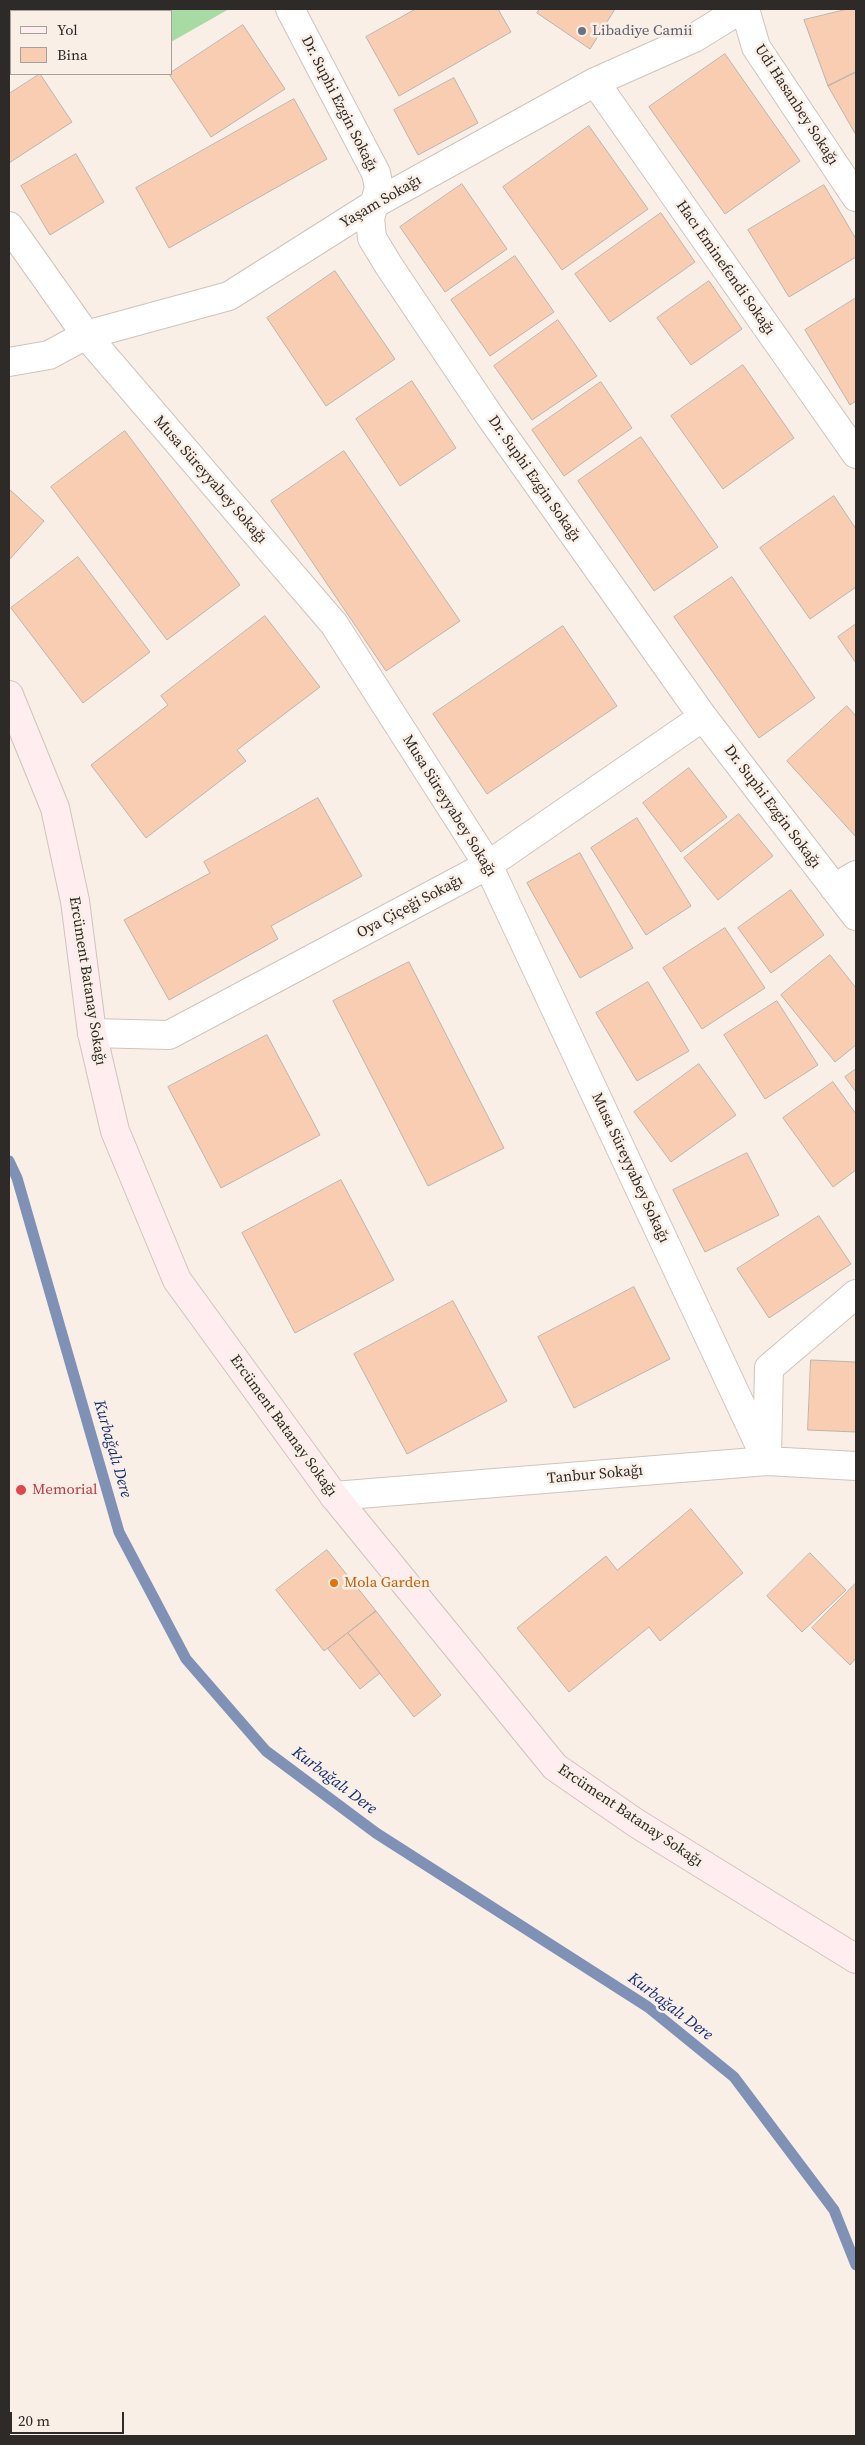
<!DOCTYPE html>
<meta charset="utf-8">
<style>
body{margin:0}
#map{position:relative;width:865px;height:2445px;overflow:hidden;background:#faefe7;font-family:"Source Serif 4",serif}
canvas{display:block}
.frame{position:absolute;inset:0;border:10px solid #2e2a27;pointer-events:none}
.legend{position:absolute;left:10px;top:10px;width:162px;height:65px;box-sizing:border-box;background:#faefe7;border:1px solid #a8a09a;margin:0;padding:6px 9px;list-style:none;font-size:15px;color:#2e2a27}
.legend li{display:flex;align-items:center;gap:10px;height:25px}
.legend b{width:25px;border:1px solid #a8a09a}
.scale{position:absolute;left:10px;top:2412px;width:114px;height:22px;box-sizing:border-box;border:2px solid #2e2a27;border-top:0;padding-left:6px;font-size:15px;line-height:18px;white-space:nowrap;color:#2e2a27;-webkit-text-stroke:4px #faefe7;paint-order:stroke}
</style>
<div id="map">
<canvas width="865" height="2445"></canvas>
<div class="frame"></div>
<ul class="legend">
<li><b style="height:6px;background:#ffedf0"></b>Yol</li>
<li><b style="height:14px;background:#f9cdb1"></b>Bina</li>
</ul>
<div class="scale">20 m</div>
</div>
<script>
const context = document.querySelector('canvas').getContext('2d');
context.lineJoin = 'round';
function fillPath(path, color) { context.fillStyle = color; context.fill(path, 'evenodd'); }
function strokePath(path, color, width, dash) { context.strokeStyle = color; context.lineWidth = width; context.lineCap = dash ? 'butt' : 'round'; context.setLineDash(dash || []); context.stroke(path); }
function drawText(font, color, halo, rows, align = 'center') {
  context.font = font + ' "Source Serif 4",serif'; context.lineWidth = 5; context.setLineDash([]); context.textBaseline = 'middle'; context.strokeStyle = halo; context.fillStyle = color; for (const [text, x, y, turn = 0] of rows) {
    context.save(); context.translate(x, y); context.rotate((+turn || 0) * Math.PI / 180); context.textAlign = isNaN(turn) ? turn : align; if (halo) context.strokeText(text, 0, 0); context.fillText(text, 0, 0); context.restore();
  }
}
fillPath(new Path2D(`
 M 95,9 L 229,9 L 171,42 L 171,11 L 97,11 Z`), '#a8dba4');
strokePath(new Path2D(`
 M 9,1161 L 17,1178 L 119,1532 L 186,1659 L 266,1751 L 376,1833 L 648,2007 L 734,2077 L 834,2210 L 856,2265`), '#8091b6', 11);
const building = new Path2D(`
 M 416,9 L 498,9 L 511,32 L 399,96 L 366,37 Z
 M 540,9 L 615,9 L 590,49 L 537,13 Z
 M 848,9 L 856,9 L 856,72 L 828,86 L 804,20 Z
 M 243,25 L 285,89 L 211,137 L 169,74 Z
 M 9,35 L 11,41 L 11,69 L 9,70 Z
 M 725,54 L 800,161 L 725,214 L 649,107 Z
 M 856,72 L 856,135 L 828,86 Z
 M 40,74 L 72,122 L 9,163 L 9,94 Z
 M 454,78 L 478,123 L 418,155 L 394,110 Z
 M 294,99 L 327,159 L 169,248 L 136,188 Z
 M 589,126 L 648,209 L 562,270 L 503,187 Z
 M 76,154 L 104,202 L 50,235 L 21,186 Z
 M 462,184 L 507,249 L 445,292 L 400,227 Z
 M 824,185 L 856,239 L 856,257 L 789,297 L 748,230 Z
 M 661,213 L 695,262 L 610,322 L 575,274 Z
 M 515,256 L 554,312 L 490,356 L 451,300 Z
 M 335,271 L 395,359 L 326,406 L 267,318 Z
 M 709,281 L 742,329 L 691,365 L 657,318 Z
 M 856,298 L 856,401 L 850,405 L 805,330 Z
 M 558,320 L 597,376 L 532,420 L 494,366 Z
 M 743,365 L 794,438 L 723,489 L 671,416 Z
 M 412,381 L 456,448 L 400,486 L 356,419 Z
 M 601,382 L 632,428 L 564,476 L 532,430 Z
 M 125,431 L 240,585 L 167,640 L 51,487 Z
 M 641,437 L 718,547 L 654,591 L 578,481 Z
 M 344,451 L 460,621 L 386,671 L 271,501 Z
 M 9,489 L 44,521 L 9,560 Z
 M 834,496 L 856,529 L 856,587 L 810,619 L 760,548 Z
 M 78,557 L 150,652 L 83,703 L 11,608 Z
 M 732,577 L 815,698 L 759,738 L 674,617 Z
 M 265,616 L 320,687 L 237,750 L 246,761 L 146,838 L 91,765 L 168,705 L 161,696 Z
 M 856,624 L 856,663 L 838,637 Z
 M 563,626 L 617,706 L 487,794 L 433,714 Z
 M 847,706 L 856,716 L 856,837 L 787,761 Z
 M 689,768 L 727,817 L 681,852 L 643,803 Z
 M 318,798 L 362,876 L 271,926 L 278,939 L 169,1000 L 124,920 L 210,873 L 204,862 Z
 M 739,814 L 773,856 L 718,900 L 684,858 Z
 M 637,818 L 691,906 L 646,935 L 591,848 Z
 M 580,853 L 633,948 L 580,978 L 527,883 Z
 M 791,890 L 824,935 L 771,973 L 738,928 Z
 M 725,928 L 765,988 L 702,1029 L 663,968 Z
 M 830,955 L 856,988 L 856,1045 L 835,1062 L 781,995 Z
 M 409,962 L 504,1148 L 428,1186 L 333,1001 Z
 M 648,982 L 689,1051 L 637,1081 L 596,1013 Z
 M 777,1001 L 818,1065 L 765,1099 L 724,1035 Z
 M 267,1035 L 320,1135 L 221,1188 L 168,1087 Z
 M 699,1064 L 736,1115 L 671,1162 L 634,1112 Z
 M 856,1069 L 856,1092 L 845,1077 Z
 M 833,1082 L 856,1114 L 856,1170 L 833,1187 L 783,1118 Z
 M 747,1153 L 779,1215 L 705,1252 L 673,1190 Z
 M 341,1180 L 394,1280 L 295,1333 L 242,1233 Z
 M 819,1216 L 851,1264 L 769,1318 L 737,1269 Z
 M 634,1287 L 670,1359 L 574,1408 L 538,1337 Z
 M 453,1301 L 507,1401 L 407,1454 L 354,1354 Z
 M 811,1360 L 856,1362 L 856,1432 L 808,1430 Z
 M 691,1509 L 743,1573 L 660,1641 L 649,1627 L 569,1692 L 517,1628 L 606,1556 L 617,1570 Z
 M 327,1550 L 376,1611 L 324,1651 L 276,1590 Z
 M 810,1553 L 846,1590 L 802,1632 L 767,1596 Z
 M 856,1583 L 856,1658 L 850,1665 L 812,1628 Z
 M 376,1611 L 441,1695 L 414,1717 L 348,1633 Z
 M 348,1633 L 380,1673 L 360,1689 L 328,1649 Z`);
fillPath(building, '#f9cdb1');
strokePath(building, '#bdb3ac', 1);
const street = new Path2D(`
 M 290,9 L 376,173 L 379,188 L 370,218 L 372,238 L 389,266 L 489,415 L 703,717 L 856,916
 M 745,9 L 756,47 L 856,197
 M 595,82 L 856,454
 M 9,226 L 86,335 L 334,624 L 488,865 L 767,1461
 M 9,362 L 49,355 L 86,335 L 229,296 L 376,203 L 595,82 L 694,38 L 741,9
 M 834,888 L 856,875
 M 92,1033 L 169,1035 L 488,865 L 703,717
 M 767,1455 L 769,1368 L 856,1294
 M 334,1496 L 767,1461 L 856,1466`);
const secondary = new Path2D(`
 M 9,695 L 55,808 L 75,901 L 92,1033 L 115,1131 L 177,1280 L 334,1496 L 555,1767 L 636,1823 L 856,1959`);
strokePath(street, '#cfc4bd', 30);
strokePath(secondary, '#cfc4bd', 30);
strokePath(street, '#fff', 28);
strokePath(secondary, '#ffedf0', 28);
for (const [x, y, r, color] of [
 [582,31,5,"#6b7280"],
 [21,1490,6,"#e0444e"],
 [334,1583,5,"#e8710a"]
]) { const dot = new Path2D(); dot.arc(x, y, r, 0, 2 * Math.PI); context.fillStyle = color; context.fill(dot); strokePath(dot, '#faefe7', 2); }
drawText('15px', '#5b616d', '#faefe7', [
 ["Libadiye Camii",592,31]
], 'left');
drawText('15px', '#2e2a27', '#faefe7', [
 ["Dr. Suphi Ezgin Sokağı",339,104,63],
 ["Udi Hasanbey Sokağı",796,105,57],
 ["Yaşam Sokağı",381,202,-30],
 ["Hacı Eminefendi Sokağı",725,268,55],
 ["Dr. Suphi Ezgin Sokağı",534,479,55],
 ["Musa Süreyyabey Sokağı",210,480,49],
 ["Musa Süreyyabey Sokağı",449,806,58],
 ["Dr. Suphi Ezgin Sokağı",772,807,53],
 ["Oya Çiçeği Sokağı",410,907,-28],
 ["Ercüment Batanay Sokağı",87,981,81],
 ["Musa Süreyyabey Sokağı",630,1168,65],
 ["Ercüment Batanay Sokağı",283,1426,54],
 ["Tanbur Sokağı",595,1475,-5],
 ["Ercüment Batanay Sokağı",630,1816,34]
]);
drawText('15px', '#be3a42', '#faefe7', [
 ["Memorial",32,1490]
], 'left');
drawText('15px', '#c56008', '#faefe7', [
 ["Mola Garden",344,1583]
], 'left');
drawText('italic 16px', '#122d79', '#faefe7', [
 ["Kurbağalı Dere",112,1449,74],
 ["Kurbağalı Dere",334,1781,37],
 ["Kurbağalı Dere",670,2007,37]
]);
</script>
